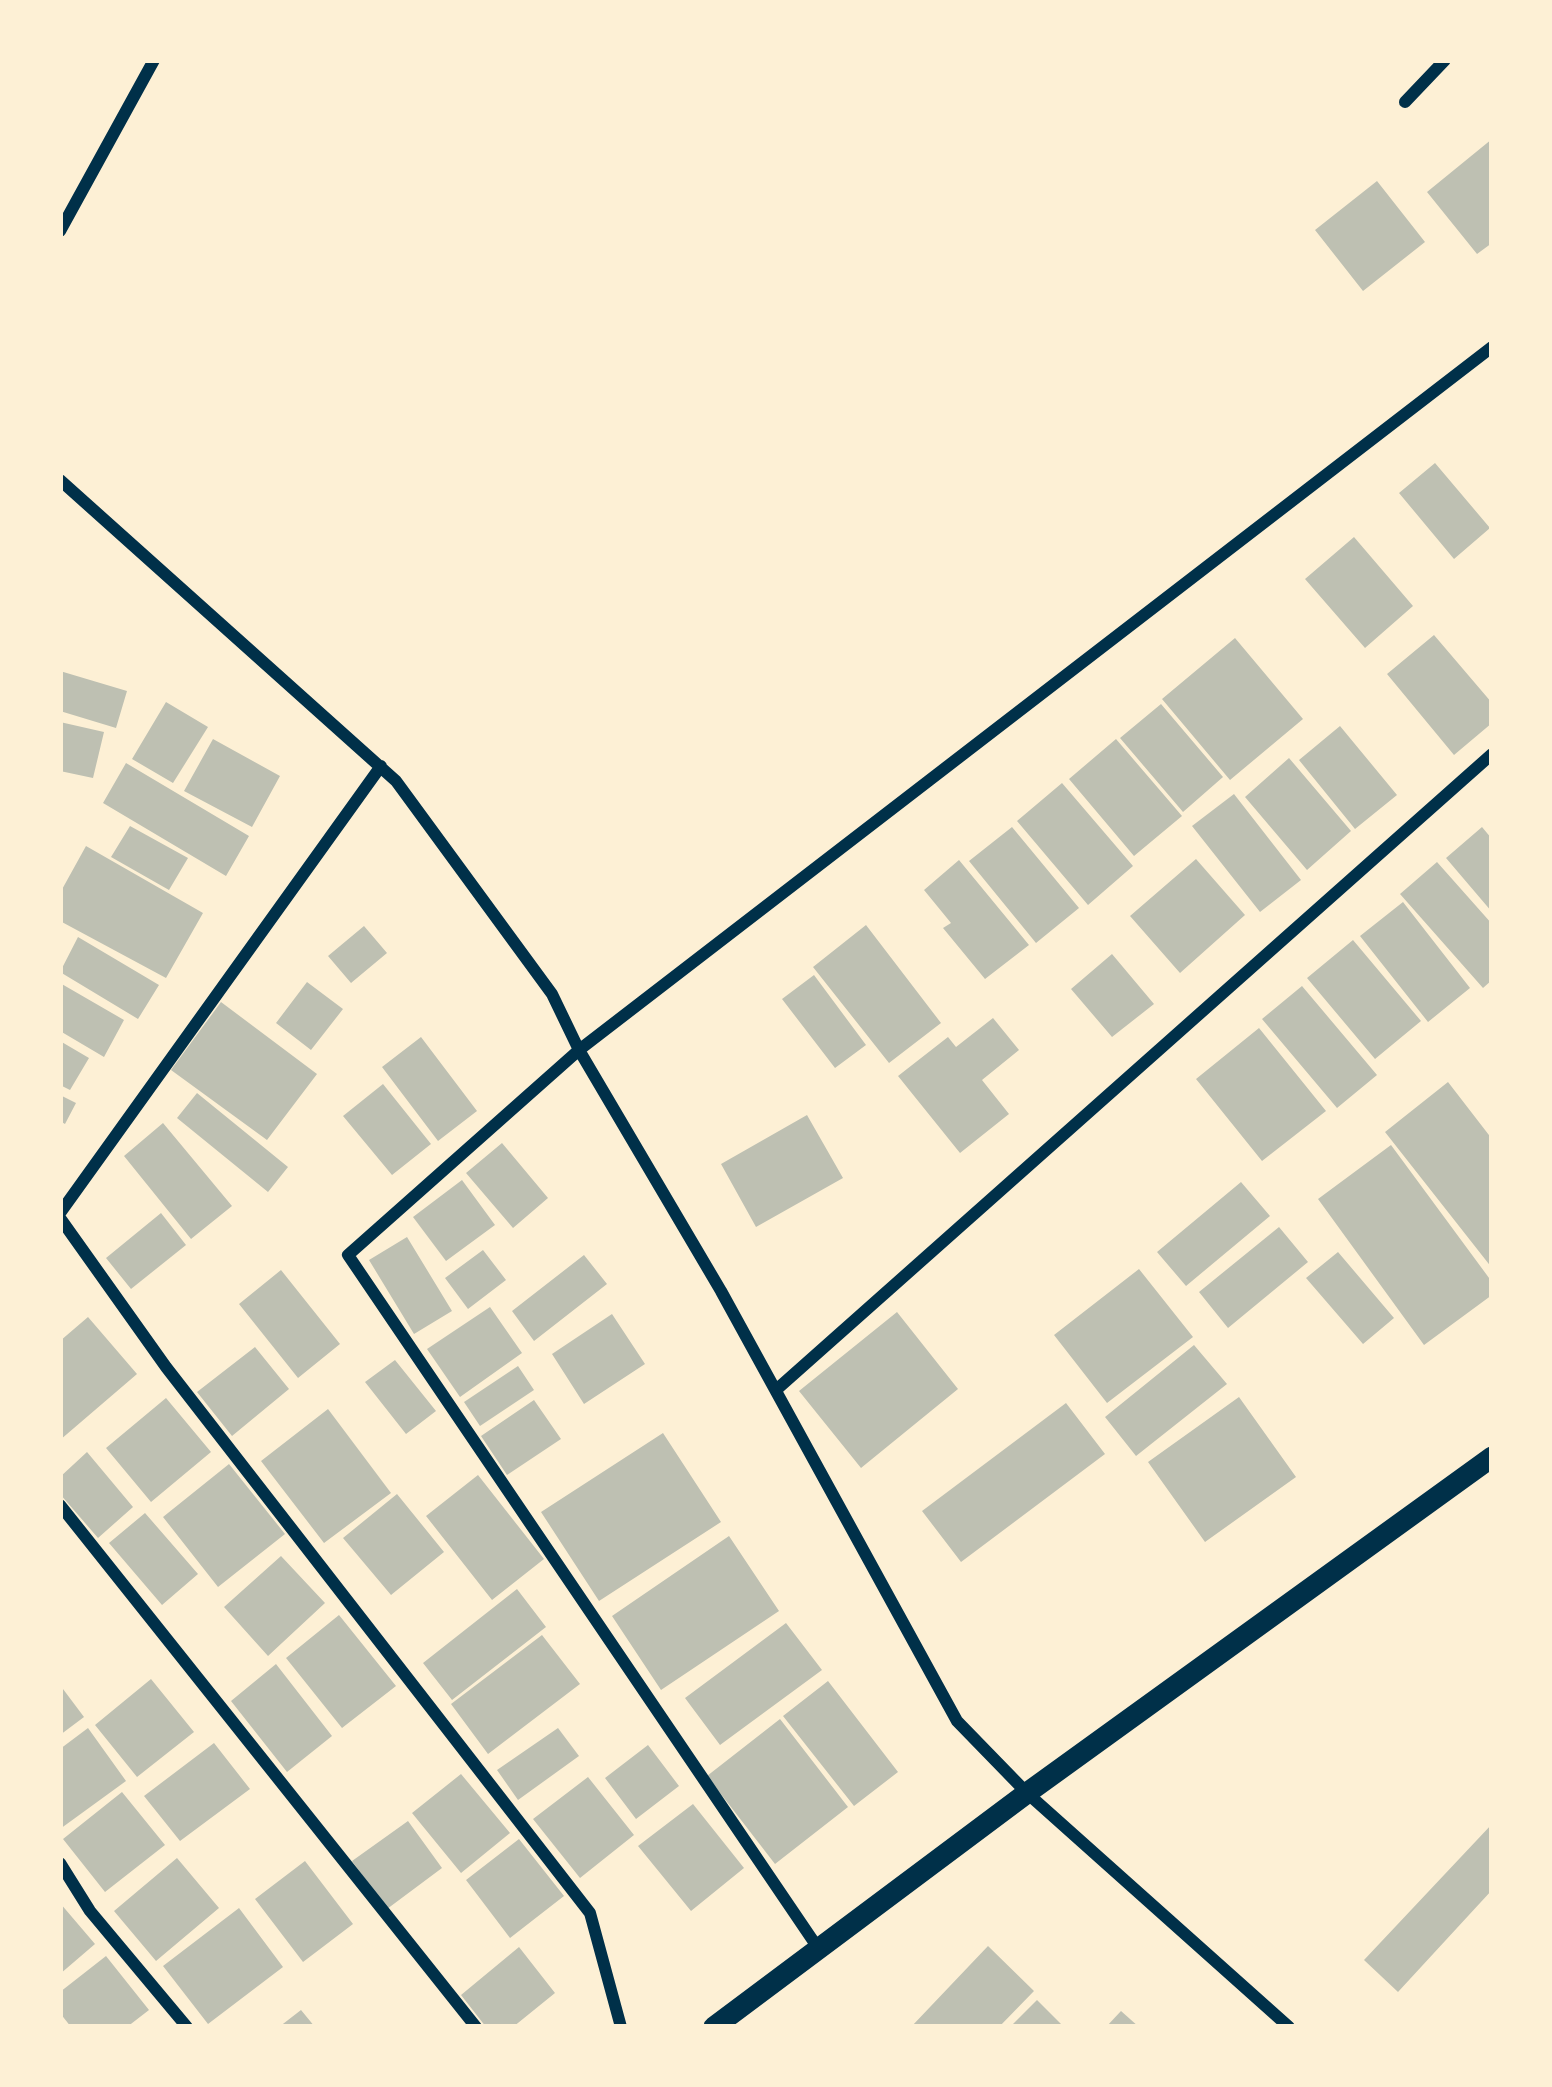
<!DOCTYPE html>
<style>
body{margin:0}
#map{position:relative;width:1552px;height:2087px;overflow:hidden;background:#fdf0d5;font-family:"Source Sans 3",sans-serif}
canvas{display:block}
.frame{position:absolute;inset:0;border:63px solid #fdf0d5;pointer-events:none}
</style>
<div id="map">
<canvas width="1552" height="2087"></canvas>
<div class="frame"></div>
</div>
<script>
const context = document.querySelector('canvas').getContext('2d');
context.lineJoin = 'round';
function fillPath(path, color) { context.fillStyle = color; context.fill(path, 'evenodd'); }
function strokePath(path, color, width, dash) { context.strokeStyle = color; context.lineWidth = width; context.lineCap = dash ? 'butt' : 'round'; context.setLineDash(dash || []); context.stroke(path); }
fillPath(new Path2D(`
 M 1492,139 L 1492,243 L 1477,254 L 1427,192 Z
 M 1377,181 L 1425,242 L 1363,291 L 1315,230 Z
 M 1435,463 L 1490,528 L 1454,559 L 1399,493 Z
 M 1354,537 L 1413,606 L 1365,648 L 1305,579 Z
 M 1434,635 L 1492,703 L 1492,723 L 1454,755 L 1387,674 Z
 M 1235,638 L 1303,719 L 1230,780 L 1162,699 Z
 M 60,671 L 127,691 L 116,728 L 60,711 Z
 M 166,702 L 208,727 L 173,783 L 132,759 Z
 M 1161,704 L 1223,777 L 1183,812 L 1120,738 Z
 M 60,722 L 104,732 L 93,778 L 60,771 Z
 M 1340,726 L 1397,795 L 1355,829 L 1299,760 Z
 M 213,739 L 280,776 L 252,827 L 184,791 Z
 M 1116,739 L 1182,816 L 1134,856 L 1069,779 Z
 M 1289,758 L 1351,831 L 1307,870 L 1245,797 Z
 M 126,763 L 249,836 L 226,876 L 103,803 Z
 M 1062,783 L 1133,866 L 1088,905 L 1017,821 Z
 M 1234,794 L 1301,880 L 1260,912 L 1192,826 Z
 M 130,826 L 188,858 L 169,890 L 111,857 Z
 M 1012,827 L 1079,908 L 1036,943 L 969,861 Z
 M 1482,827 L 1492,839 L 1492,912 L 1446,858 Z
 M 86,846 L 203,913 L 166,978 L 60,921 L 60,893 Z
 M 1196,859 L 1245,915 L 1180,973 L 1130,916 Z
 M 959,860 L 1029,945 L 985,979 L 943,928 L 951,923 L 924,890 Z
 M 1437,862 L 1492,924 L 1492,980 L 1483,988 L 1400,894 Z
 M 1403,902 L 1470,988 L 1428,1022 L 1360,936 Z
 M 866,925 L 941,1023 L 889,1063 L 813,967 Z
 M 364,926 L 387,953 L 351,983 L 328,956 Z
 M 78,937 L 159,985 L 138,1019 L 60,972 Z
 M 1353,940 L 1421,1021 L 1375,1059 L 1307,978 Z
 M 1112,954 L 1154,1004 L 1112,1037 L 1071,989 Z
 M 814,975 L 866,1045 L 835,1068 L 782,999 Z
 M 307,982 L 343,1009 L 311,1050 L 276,1023 Z
 M 60,983 L 124,1020 L 104,1057 L 60,1031 Z
 M 1302,986 L 1377,1075 L 1337,1108 L 1262,1019 Z
 M 221,1002 L 317,1074 L 267,1140 L 171,1070 Z
 M 993,1018 L 1019,1050 L 982,1080 L 1009,1114 L 960,1153 L 898,1076 L 948,1037 L 956,1047 Z
 M 1259,1028 L 1326,1111 L 1262,1161 L 1196,1079 Z
 M 421,1037 L 477,1111 L 438,1141 L 382,1067 Z
 M 60,1041 L 89,1058 L 70,1090 L 60,1085 Z
 M 1448,1082 L 1492,1139 L 1492,1268 L 1385,1132 Z
 M 383,1084 L 431,1144 L 392,1175 L 343,1116 Z
 M 197,1093 L 288,1167 L 268,1192 L 177,1118 Z
 M 60,1095 L 76,1103 L 65,1124 L 60,1121 Z
 M 807,1115 L 843,1178 L 756,1227 L 721,1164 Z
 M 163,1123 L 232,1206 L 191,1239 L 124,1156 Z
 M 502,1143 L 548,1198 L 513,1228 L 466,1173 Z
 M 1391,1145 L 1492,1282 L 1492,1295 L 1424,1345 L 1318,1199 Z
 M 462,1180 L 495,1225 L 446,1261 L 413,1217 Z
 M 1241,1182 L 1270,1216 L 1186,1286 L 1157,1252 Z
 M 161,1213 L 186,1245 L 131,1289 L 106,1258 Z
 M 1279,1227 L 1308,1262 L 1228,1328 L 1199,1292 Z
 M 407,1237 L 452,1311 L 414,1334 L 369,1260 Z
 M 483,1250 L 506,1280 L 468,1309 L 445,1278 Z
 M 1338,1252 L 1394,1318 L 1363,1344 L 1306,1278 Z
 M 584,1255 L 607,1284 L 534,1341 L 512,1311 Z
 M 1139,1269 L 1193,1337 L 1107,1403 L 1054,1335 Z
 M 281,1270 L 340,1344 L 298,1378 L 239,1304 Z
 M 490,1307 L 522,1353 L 460,1397 L 427,1349 Z
 M 897,1312 L 958,1389 L 861,1468 L 799,1391 Z
 M 612,1314 L 645,1364 L 584,1404 L 552,1354 Z
 M 88,1317 L 137,1374 L 60,1440 L 60,1341 Z
 M 1194,1345 L 1227,1384 L 1136,1456 L 1105,1417 Z
 M 255,1347 L 289,1389 L 232,1436 L 197,1392 Z
 M 395,1360 L 436,1411 L 406,1434 L 365,1382 Z
 M 518,1366 L 534,1390 L 480,1426 L 464,1402 Z
 M 1239,1397 L 1296,1477 L 1205,1542 L 1148,1462 Z
 M 166,1398 L 211,1452 L 151,1502 L 106,1448 Z
 M 534,1400 L 561,1439 L 507,1475 L 481,1436 Z
 M 1066,1403 L 1105,1454 L 961,1562 L 922,1511 Z
 M 328,1409 L 391,1493 L 324,1543 L 261,1461 Z
 M 663,1433 L 721,1522 L 599,1601 L 541,1512 Z
 M 87,1452 L 133,1507 L 98,1538 L 60,1494 L 60,1477 Z
 M 229,1464 L 285,1534 L 218,1587 L 163,1517 Z
 M 478,1475 L 544,1559 L 492,1600 L 426,1516 Z
 M 397,1494 L 444,1552 L 391,1595 L 343,1538 Z
 M 145,1513 L 198,1574 L 162,1605 L 109,1543 Z
 M 729,1536 L 779,1611 L 661,1690 L 612,1616 Z
 M 281,1556 L 325,1603 L 268,1656 L 224,1607 Z
 M 517,1589 L 546,1627 L 452,1700 L 423,1663 Z
 M 339,1615 L 396,1686 L 342,1728 L 286,1658 Z
 M 786,1623 L 822,1670 L 720,1745 L 685,1698 Z
 M 542,1635 L 580,1684 L 488,1754 L 451,1704 Z
 M 276,1664 L 332,1736 L 287,1772 L 231,1701 Z
 M 151,1679 L 194,1732 L 137,1777 L 95,1725 Z
 M 828,1681 L 898,1772 L 854,1806 L 783,1716 Z
 M 60,1685 L 84,1717 L 60,1735 Z
 M 780,1719 L 848,1807 L 775,1864 L 707,1776 Z
 M 88,1728 L 126,1781 L 60,1829 L 60,1749 Z
 M 558,1728 L 579,1756 L 518,1800 L 497,1770 Z
 M 214,1743 L 250,1789 L 180,1841 L 144,1796 Z
 M 648,1745 L 679,1786 L 636,1819 L 605,1778 Z
 M 461,1774 L 510,1833 L 461,1873 L 412,1813 Z
 M 588,1777 L 634,1835 L 580,1878 L 533,1819 Z
 M 122,1792 L 165,1845 L 105,1892 L 63,1839 Z
 M 693,1804 L 744,1868 L 691,1911 L 638,1846 Z
 M 408,1821 L 442,1868 L 387,1909 L 352,1861 Z
 M 1492,1824 L 1492,1890 L 1398,1992 L 1364,1960 Z
 M 519,1839 L 564,1896 L 510,1938 L 466,1880 Z
 M 177,1858 L 219,1908 L 156,1961 L 114,1911 Z
 M 305,1861 L 353,1924 L 303,1962 L 255,1899 Z
 M 60,1903 L 95,1944 L 60,1974 Z
 M 239,1908 L 283,1967 L 208,2024 L 163,1966 Z
 M 988,1946 L 1034,1991 L 999,2027 L 911,2027 Z
 M 519,1947 L 555,1993 L 513,2027 L 486,2027 L 461,1995 Z
 M 106,1956 L 149,2010 L 127,2027 L 71,2027 L 60,2013 L 60,1992 Z
 M 1037,2000 L 1064,2027 L 1010,2027 Z
 M 301,2010 L 315,2027 L 279,2027 Z
 M 1121,2011 L 1139,2027 L 1106,2027 Z`), '#bec0b2');
strokePath(new Path2D(`
 M 1405,102 L 1445,60
 M 60,231 L 154,60
 M 60,480 L 396,781 L 552,994 L 579,1050 L 721,1291 L 957,1721 L 1027,1793 L 1289,2027
 M 60,1213 L 381,766
 M 60,1218 L 166,1367 L 590,1913 L 621,2027
 M 776,1390 L 1492,754
 M 60,1505 L 476,2027
 M 60,1863 L 90,1911 L 187,2027
 M 818,1948 L 348,1255 L 579,1050 L 1492,347`), '#003049', 12);
strokePath(new Path2D(`
 M 714,2027 L 1027,1793 L 1492,1457`), '#003049', 21);
</script>
